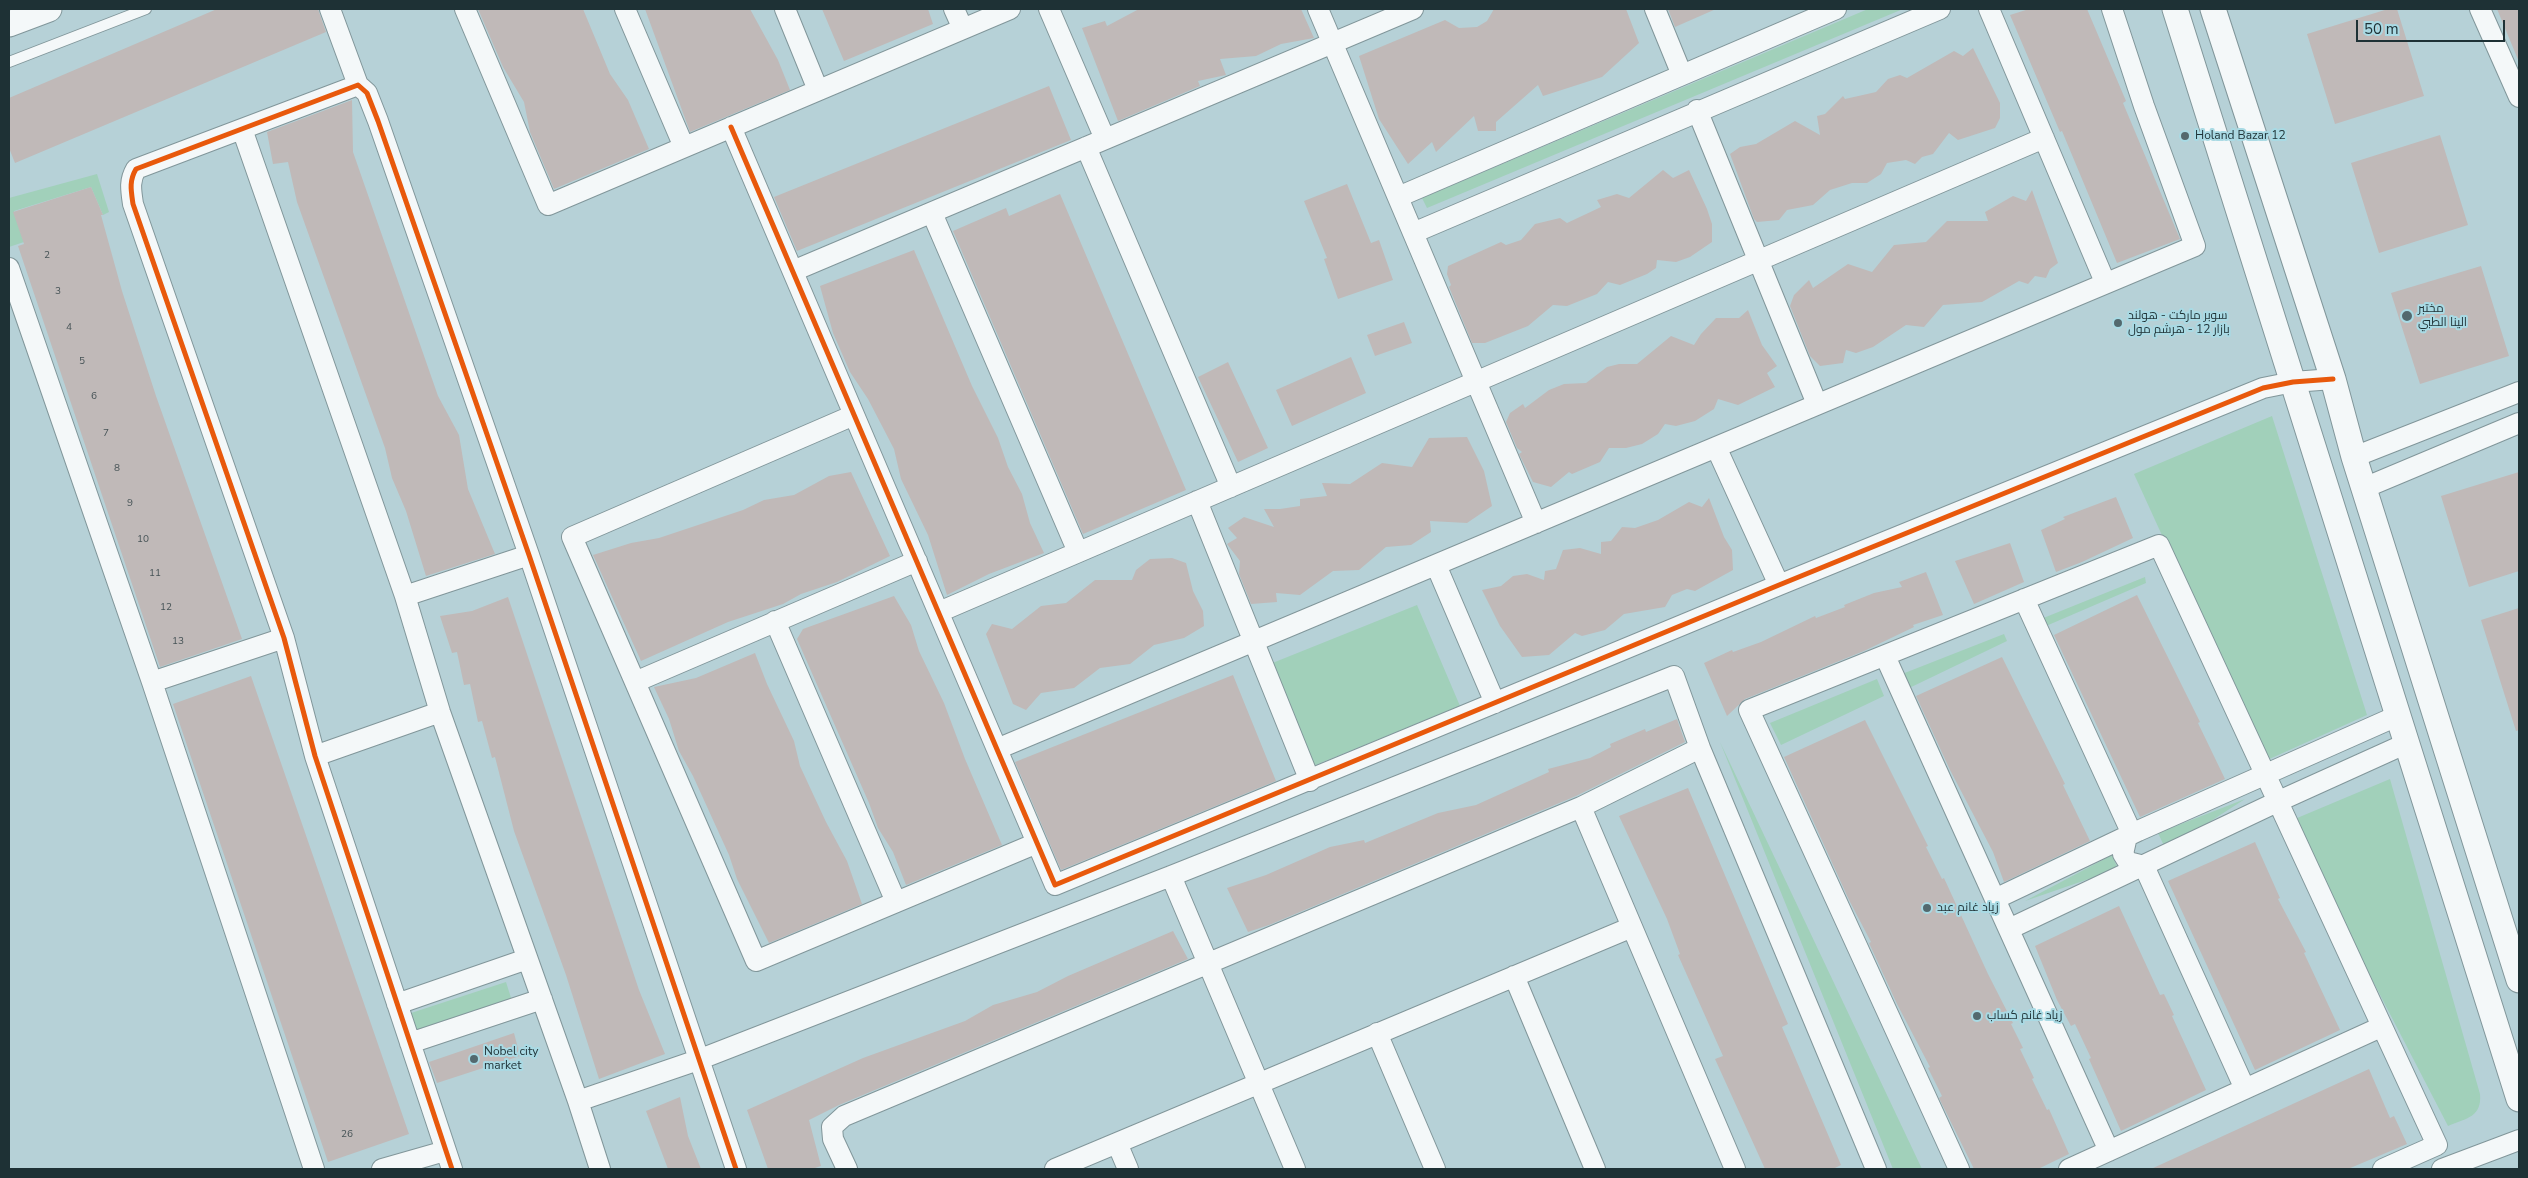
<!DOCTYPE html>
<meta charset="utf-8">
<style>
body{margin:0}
#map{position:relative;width:2528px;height:1178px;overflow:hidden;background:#b6d1d7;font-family:"Nunito Sans",sans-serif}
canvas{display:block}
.frame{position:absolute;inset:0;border:10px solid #1e3135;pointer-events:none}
.scale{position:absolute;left:2356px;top:20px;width:149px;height:22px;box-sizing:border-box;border:2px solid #1e3135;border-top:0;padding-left:6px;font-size:15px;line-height:18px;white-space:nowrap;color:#1e3135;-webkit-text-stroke:4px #a9dae4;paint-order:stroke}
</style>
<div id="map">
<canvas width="2528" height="1178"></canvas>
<div class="frame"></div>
<div class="scale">50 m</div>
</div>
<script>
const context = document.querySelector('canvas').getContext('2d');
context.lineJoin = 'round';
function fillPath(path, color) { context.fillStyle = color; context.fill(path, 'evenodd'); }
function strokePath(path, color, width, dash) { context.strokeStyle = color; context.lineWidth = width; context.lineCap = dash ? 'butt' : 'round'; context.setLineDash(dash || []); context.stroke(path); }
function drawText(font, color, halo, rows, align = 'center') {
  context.font = font + ' "Nunito Sans",Cairo,sans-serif'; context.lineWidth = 4; context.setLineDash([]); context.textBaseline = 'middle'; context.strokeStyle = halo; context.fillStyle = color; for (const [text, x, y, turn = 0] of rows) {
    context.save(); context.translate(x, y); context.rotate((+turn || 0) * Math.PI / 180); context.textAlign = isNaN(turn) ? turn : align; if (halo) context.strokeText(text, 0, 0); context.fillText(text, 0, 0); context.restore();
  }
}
fillPath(new Path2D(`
 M 1868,9 L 1903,9 L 1427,208 L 1422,198 Z
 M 97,174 L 109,212 L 103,215 L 91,187 L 14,211 L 24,242 L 9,247 L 9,198 Z
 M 2272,416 L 2367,715 L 2265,761 L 2134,474 Z
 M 2145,577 L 2146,583 L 2039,629 L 2036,621 Z
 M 1417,605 L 1460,706 L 1313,766 L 1270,664 Z
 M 2004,634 L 2007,641 L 1903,691 L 1897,676 Z
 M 1877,679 L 1884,696 L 1781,745 L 1770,723 Z
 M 1720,742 L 1922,1169 L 1893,1169 Z
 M 2390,779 L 2480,1094 C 2482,1117 2467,1118 2448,1126 L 2290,821 Z
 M 2245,799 L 2166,850 L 2158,833 Z
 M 2112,855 L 2118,869 L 2025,901 Z
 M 506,982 L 512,1001 L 416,1034 L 408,1014 Z`), '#a1d0ba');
fillPath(new Path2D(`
 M 217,9 L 318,9 L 326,32 L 15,163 L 9,148 L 9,98 Z
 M 478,9 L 583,9 L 610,74 L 628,100 L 649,149 L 554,189 L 530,132 L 524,102 L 503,67 Z
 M 645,9 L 750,9 L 778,60 L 790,90 L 690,132 Z
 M 822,9 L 928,9 L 933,24 L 844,61 Z
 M 1139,9 L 1301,9 L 1314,38 L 1281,44 L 1256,56 L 1220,59 L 1226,75 L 1198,81 L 1200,86 L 1118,121 L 1082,28 L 1105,21 L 1107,26 Z
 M 1494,9 L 1626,9 L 1639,43 L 1602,77 L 1543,96 L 1538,85 L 1496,122 L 1496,131 L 1478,131 L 1474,116 L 1436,152 L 1432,142 L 1408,164 L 1379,119 L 1359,56 L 1445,20 L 1459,28 L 1477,27 L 1487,21 Z
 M 1668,9 L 1716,9 L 1675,27 Z
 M 2029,9 L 2087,9 L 2126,101 L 2123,103 L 2180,239 L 2117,263 L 2062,131 L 2060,132 L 2010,15 Z
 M 2388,9 L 2397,9 L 2424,96 L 2335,124 L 2307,34 Z
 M 2497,9 L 2519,9 L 2519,62 Z
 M 1973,48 L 2000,103 L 2000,118 L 1995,128 L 1958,140 L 1949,133 L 1933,154 L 1922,157 L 1915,164 L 1906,160 L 1887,163 L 1881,174 L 1867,183 L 1852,183 L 1830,190 L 1813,205 L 1787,210 L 1779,220 L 1757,222 L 1754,219 L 1730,154 L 1740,147 L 1756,144 L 1795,121 L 1820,135 L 1817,116 L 1825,114 L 1843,96 L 1845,99 L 1876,92 L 1888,79 L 1900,75 L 1907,78 L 1954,51 L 1963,56 Z
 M 1049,86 L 1071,140 L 797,251 L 774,197 Z
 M 352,100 L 353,152 L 438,396 L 459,435 L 468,489 L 495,554 L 426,576 L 406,511 L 392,478 L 385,448 L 297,202 L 288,162 L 273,164 L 267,132 Z
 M 2440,135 L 2468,225 L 2379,253 L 2351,163 Z
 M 1663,170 L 1673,178 L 1689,170 L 1707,209 L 1712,224 L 1712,242 L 1690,257 L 1676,262 L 1657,260 L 1656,268 L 1647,274 L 1620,285 L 1608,282 L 1597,294 L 1567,306 L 1553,305 L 1528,326 L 1485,343 L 1472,343 L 1449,287 L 1451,285 L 1447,274 L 1448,266 L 1501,242 L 1506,245 L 1521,240 L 1535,224 L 1560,218 L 1567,223 L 1601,207 L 1597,200 L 1617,194 L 1629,198 Z
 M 1347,184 L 1371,243 L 1379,240 L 1393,280 L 1338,299 L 1324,259 L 1327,258 L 1304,201 Z
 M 91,187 L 103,215 L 101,215 L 122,291 L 156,396 L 242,639 L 160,667 L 18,246 L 24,244 L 13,212 Z
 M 2032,190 L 2058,263 L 2050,269 L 2046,278 L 2035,276 L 2028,284 L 2019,281 L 1982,302 L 1943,305 L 1924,327 L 1906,325 L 1873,347 L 1856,353 L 1846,350 L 1843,363 L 1820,366 L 1810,356 L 1790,306 L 1794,295 L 1809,280 L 1813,288 L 1848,264 L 1872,272 L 1894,245 L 1926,242 L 1947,221 L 1988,221 L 1985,212 L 2013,196 L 2026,201 Z
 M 1060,194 L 1186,490 L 1083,534 L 953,231 L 1006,208 L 1009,216 Z
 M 914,250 L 972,386 L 998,438 L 1008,467 L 1022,494 L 1030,523 L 1044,553 L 989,574 L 947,595 L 928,535 L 901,479 L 894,449 L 868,399 L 850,372 L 833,333 L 820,286 Z
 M 2481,266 L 2509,356 L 2420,384 L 2391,293 Z
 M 1748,310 L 1762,345 L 1777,366 L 1767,373 L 1775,387 L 1738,405 L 1718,399 L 1714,409 L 1695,421 L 1676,426 L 1665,424 L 1658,434 L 1642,444 L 1626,448 L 1609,448 L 1600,462 L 1572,474 L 1569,472 L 1551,487 L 1533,482 L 1519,454 L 1522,452 L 1517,448 L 1506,422 L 1510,413 L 1523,404 L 1525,408 L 1549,390 L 1564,384 L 1586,383 L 1607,367 L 1619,364 L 1637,364 L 1671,336 L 1694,345 L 1701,334 L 1716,318 L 1739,318 Z
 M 1404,322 L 1412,343 L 1375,356 L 1367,335 Z
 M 1351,357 L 1366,393 L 1292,426 L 1276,390 Z
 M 1228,362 L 1268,448 L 1238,462 L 1198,377 Z
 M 1467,437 L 1484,471 L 1492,506 L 1467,523 L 1430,521 L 1431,532 L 1411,545 L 1386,547 L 1359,570 L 1333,571 L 1300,595 L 1276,593 L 1277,602 L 1251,604 L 1239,574 L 1240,561 L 1227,544 L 1237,538 L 1228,528 L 1244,517 L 1274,527 L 1264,509 L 1280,509 L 1300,506 L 1300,499 L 1327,496 L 1322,483 L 1350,484 L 1382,463 L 1412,467 L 1429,438 Z
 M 851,472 L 890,556 L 837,582 L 801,594 L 783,604 L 728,622 L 641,661 L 593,555 L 631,543 L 659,538 L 743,510 L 764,500 L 794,495 L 829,476 Z
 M 2519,472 L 2519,571 L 2469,587 L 2441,496 Z
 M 2116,497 L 2133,538 L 2082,562 L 2056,572 L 2041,530 L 2065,519 L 2063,517 Z
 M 1709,498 L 1724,537 L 1732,550 L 1733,570 L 1695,591 L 1687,589 L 1672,595 L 1665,607 L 1624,614 L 1605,630 L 1582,636 L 1575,633 L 1549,655 L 1522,657 L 1500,626 L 1482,590 L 1501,586 L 1513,576 L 1527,574 L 1544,580 L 1545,571 L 1556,569 L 1563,550 L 1580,548 L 1601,554 L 1601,542 L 1611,541 L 1622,527 L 1635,528 L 1658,520 L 1689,502 L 1702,507 Z
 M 2010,543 L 2024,582 L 1974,604 L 1955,561 Z
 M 1172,558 L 1186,563 L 1193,591 L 1203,611 L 1204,626 L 1184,638 L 1154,645 L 1130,664 L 1100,668 L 1074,688 L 1041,693 L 1026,710 L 1013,704 L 986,634 L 992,624 L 1012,629 L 1041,606 L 1066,603 L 1095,580 L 1132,580 L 1136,570 L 1150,559 Z
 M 1926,572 L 1943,615 L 1913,625 L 1914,627 L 1864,651 L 1745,699 L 1727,716 L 1704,663 L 1732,650 L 1733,652 L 1761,642 L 1815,616 L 1816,618 L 1845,607 L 1844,605 L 1874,593 L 1902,587 L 1899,582 Z
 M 2137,595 L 2200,722 L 2198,723 L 2225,779 L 2140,817 L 2054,635 Z
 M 894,596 L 911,625 L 919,651 L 944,703 L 965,759 L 1002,845 L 906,885 L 893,852 L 878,828 L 869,803 L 797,639 L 803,629 Z
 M 508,597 L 639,990 L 665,1054 L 599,1079 L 566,975 L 514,831 L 495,757 L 492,758 L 482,721 L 478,722 L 470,684 L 464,685 L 457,652 L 452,653 L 440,616 L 472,611 Z
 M 2519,608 L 2519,730 L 2516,731 L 2481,620 Z
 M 755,653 L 767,684 L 794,741 L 800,766 L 826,822 L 847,861 L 862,904 L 769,943 L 737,879 L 729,855 L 693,776 L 679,751 L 669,719 L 654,687 L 696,678 Z
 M 2002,657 L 2065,784 L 2063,785 L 2090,841 L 2004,882 L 1993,852 L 1950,770 L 1916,696 Z
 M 1233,675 L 1276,781 L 1061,870 L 1015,762 Z
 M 251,676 L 409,1134 L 328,1162 L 173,704 Z
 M 1677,719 L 1685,742 L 1576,796 L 1269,925 L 1248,932 L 1227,888 L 1266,875 L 1330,847 L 1364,840 L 1365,843 L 1438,813 L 1476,805 L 1549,772 L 1548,769 L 1590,758 L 1611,747 L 1610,744 L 1645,729 L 1646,732 Z
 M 1865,720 L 1928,846 L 1926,847 L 1942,879 L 1944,878 L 1988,974 L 2013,1023 L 2011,1024 L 2023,1048 L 2020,1049 L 2034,1078 L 2032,1079 L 2047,1110 L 2049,1109 L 2069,1154 L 2038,1169 L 1974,1169 L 1939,1098 L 1942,1096 L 1928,1068 L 1930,1067 L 1897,1004 L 1869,943 L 1871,942 L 1849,900 L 1784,757 Z
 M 1688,788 L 1788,1024 L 1782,1027 L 1841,1165 L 1833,1169 L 1765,1169 L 1715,1059 L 1723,1056 L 1678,955 L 1680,954 L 1667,919 L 1619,816 Z
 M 2255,842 L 2280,898 L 2278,899 L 2306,952 L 2304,953 L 2340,1030 L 2255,1070 L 2168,881 Z
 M 2119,906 L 2160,995 L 2164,994 L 2174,1015 L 2172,1016 L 2206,1090 L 2121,1131 L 2089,1059 L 2091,1058 L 2075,1024 L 2071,1026 L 2057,1000 L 2035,946 Z
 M 1173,931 L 1188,959 L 839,1105 L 809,1120 L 821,1166 L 812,1169 L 768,1169 L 747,1110 L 863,1058 L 965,1021 L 993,1005 L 1037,992 L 1068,976 Z
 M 514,1033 L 520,1056 L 437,1083 L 429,1062 Z
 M 2369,1069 L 2390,1118 L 2394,1116 L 2407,1144 L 2348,1169 L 2151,1169 Z
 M 680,1097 L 688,1136 L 701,1169 L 668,1169 L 646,1111 Z`), '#c0b9b8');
const service = new Path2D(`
 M 9,62 L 146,9`);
const minor = new Path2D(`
 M 330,9 L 358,85
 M 465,9 L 548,205 L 1010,9
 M 625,9 L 684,147
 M 785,9 L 818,90
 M 954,9 L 963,29
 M 1049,9 L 1105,139
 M 1318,9 L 1536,523
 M 1655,9 L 1682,75
 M 1989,9 L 2105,282
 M 2480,9 L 2519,97
 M 1697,110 L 1817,404
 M 731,127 L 1055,885 L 1779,585 L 2263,388 L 2293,382 L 2333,379
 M 242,129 L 405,596 L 440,712 L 578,1101 L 600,1169
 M 1086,147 L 1231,487
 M 1398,197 L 1836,9
 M 932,213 L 1078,552
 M 1413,233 L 1940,9
 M 9,268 L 152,682 L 314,1169
 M 793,271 L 1413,9
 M 854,415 L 572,537 L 756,961 L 1037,843
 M 1716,447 L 1779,585
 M 2354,457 L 2519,392
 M 2364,488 L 2519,423
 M 1197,501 L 1310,781
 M 1436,565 L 1495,703
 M 405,596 L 529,555
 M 2024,599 L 2132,834
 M 939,612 L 2044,138
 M 775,621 L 896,902
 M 1885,656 L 2109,1151
 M 152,682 L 284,638
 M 635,682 L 917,561
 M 997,749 L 2195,246 L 2144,106 L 2112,9
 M 315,756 L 440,712
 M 1581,807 L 1700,748 L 1876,1169
 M 2127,836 L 2123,854 L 2128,862 L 2144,866 L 2245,1089
 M 1171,876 L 1295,1169
 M 1995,899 L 2138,831 L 2397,716
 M 2009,929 L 2279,801 L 2405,744
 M 1514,976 L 1595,1169
 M 397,1004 L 527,959
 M 1377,1033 L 1435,1169
 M 410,1043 L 542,999
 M 578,1101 L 698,1060 L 1171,876 L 1674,676 L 1700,748
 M 1117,1143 L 1128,1169
 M 382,1169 L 445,1151
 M 452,1169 L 315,756 L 284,638 L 133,204 C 131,190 129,181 136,169 L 358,85 L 367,93 L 378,121 L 529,555 L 736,1169
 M 847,1169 L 833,1139 L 832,1127 L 844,1116 L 1581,807 L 1735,1169
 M 1055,1169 L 1632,927
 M 1959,1169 L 1749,710 L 2159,545 L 2437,1145 L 2383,1169
 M 2069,1169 L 2381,1027
 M 2442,1169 L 2519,1140`);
const tertiary = new Path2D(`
 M 2175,9 L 2519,1099
 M 2213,9 L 2333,379 L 2354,457 L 2519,980
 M 9,24 L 49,9`);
strokePath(service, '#81969a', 12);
strokePath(minor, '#81969a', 22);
strokePath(tertiary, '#81969a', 27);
strokePath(service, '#f4f8f9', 10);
strokePath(minor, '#f4f8f9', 20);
strokePath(tertiary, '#f4f8f9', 25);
strokePath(new Path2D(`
 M 731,127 L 1055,885 L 1779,585 L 2263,388 L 2293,382 L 2333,379
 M 452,1169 L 315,756 L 284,638 L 133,204 C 131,190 129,181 136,169 L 358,85 L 367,93 L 378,121 L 529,555 L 736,1169`), '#e8590c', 5);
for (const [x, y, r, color] of [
 [2185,136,5,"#53696e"],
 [2407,316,6,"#53696e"],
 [2118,323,5,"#53696e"],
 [1927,908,5,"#53696e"],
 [1977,1016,5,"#53696e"],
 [474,1059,5,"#53696e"]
]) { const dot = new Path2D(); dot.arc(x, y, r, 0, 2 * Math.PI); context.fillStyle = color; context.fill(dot); strokePath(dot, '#a9dae4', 2); }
drawText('10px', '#465356', null, [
 ["2",47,256],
 ["3",58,292],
 ["4",69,328],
 ["5",82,362],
 ["6",94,397],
 ["7",106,434],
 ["8",117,469],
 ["9",130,504],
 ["10",143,540],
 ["11",155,574],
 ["12",166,608],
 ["13",178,642],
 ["26",347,1135]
]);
drawText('12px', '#1e3135', '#a9dae4', [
 ["Holand Bazar 12",2195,136],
 ["مختبر",2418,309],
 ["الينا الطبي",2418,323],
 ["سوبر ماركت - هولند",2128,316],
 ["بازار 12 - هرشم مول",2128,330],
 ["زياد غانم عبد",1937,908],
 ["زياد غانم كساب",1987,1016],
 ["Nobel city",484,1052],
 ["market",484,1066]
], 'left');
</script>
